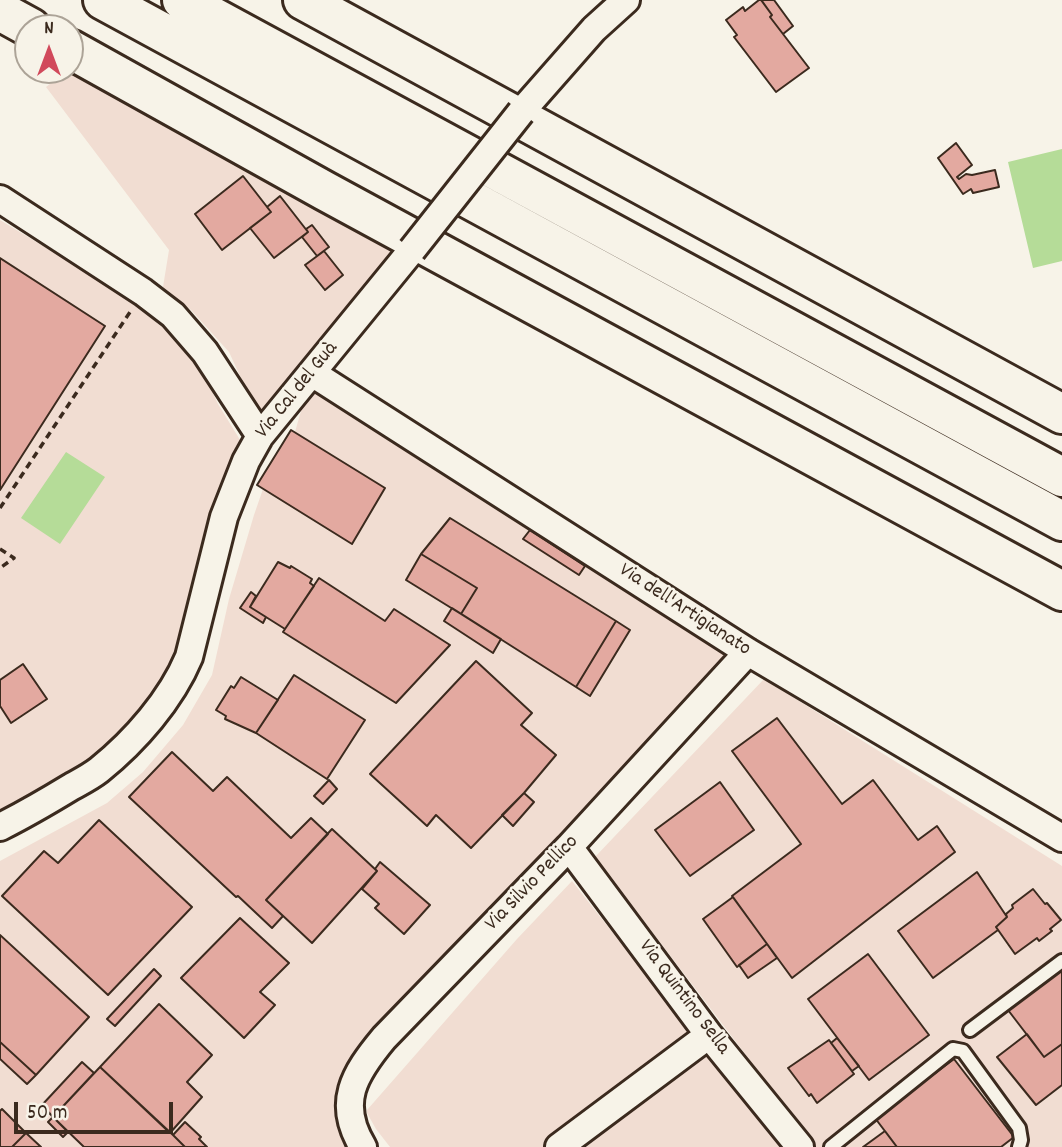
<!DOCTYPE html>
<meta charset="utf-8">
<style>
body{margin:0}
#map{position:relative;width:1062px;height:1147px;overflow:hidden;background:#f7f3e8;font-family:Dekko,sans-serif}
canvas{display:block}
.north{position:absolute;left:14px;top:14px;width:70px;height:70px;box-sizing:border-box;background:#f7f3e8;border:2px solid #aca397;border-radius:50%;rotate:0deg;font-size:19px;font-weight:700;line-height:28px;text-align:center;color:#3b2a1e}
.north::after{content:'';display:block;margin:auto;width:24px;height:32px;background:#d1495b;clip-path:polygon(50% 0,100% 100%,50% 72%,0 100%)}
.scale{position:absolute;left:14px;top:1102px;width:159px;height:32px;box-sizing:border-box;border:4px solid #3b2a1e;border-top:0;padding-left:9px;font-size:21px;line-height:24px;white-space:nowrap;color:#3b2a1e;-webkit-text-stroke:5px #f7f3e8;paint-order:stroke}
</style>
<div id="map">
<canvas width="1062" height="1147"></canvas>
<div class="north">N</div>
<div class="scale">50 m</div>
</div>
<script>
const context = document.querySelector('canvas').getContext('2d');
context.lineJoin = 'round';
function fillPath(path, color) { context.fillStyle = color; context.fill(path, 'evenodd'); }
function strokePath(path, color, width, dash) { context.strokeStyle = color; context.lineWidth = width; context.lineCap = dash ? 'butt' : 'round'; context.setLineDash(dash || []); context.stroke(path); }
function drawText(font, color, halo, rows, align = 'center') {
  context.font = font + ' Dekko,sans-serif'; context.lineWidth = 5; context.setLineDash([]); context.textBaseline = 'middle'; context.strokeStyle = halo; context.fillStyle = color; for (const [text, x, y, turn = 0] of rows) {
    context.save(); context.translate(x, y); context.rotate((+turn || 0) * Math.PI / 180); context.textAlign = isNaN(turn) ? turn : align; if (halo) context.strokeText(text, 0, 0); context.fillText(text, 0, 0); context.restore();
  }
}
fillPath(new Path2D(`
 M 68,70 L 415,238 L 313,367 L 736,662 L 339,1095 L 336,1102 L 335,1119 L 350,1147 L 0,1147 L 0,861 L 107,803 L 143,772 L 183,725 L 212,675 L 229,599 L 254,515 L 263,489 L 257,485 L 291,430 L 295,432 L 313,369 L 265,420 L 246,389 L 229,352 L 191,310 L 163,287 L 169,250 L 46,87 Z
 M 0,220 L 121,293 L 169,333 L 202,370 L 218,404 L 245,448 L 182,664 L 121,749 L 0,826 Z
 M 764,679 L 1062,866 L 1062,1147 L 816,1147 L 595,857 Z
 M 572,881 L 782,1147 L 390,1147 L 376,1129 L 367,1113 L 367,1110 L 517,939 Z`), '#f1ddd2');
fillPath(new Path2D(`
 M 1062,149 L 1062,261 L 1033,268 L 1008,162 Z
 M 66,452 L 105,477 L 60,544 L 21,518 Z`), '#b5dc98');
const building = new Path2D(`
 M 759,0 L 761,0 L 772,15 L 770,17 L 809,68 L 776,92 L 734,37 L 737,35 L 726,20 L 743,7 L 745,11 Z
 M 763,0 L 774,0 L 793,26 L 783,34 L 770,17 L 772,15 L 762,1 Z
 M 956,143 L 972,165 L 957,177 L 959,179 L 966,174 L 972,175 L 995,170 L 999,187 L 973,193 L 971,189 L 963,194 L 938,158 Z
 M 243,176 L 271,212 L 222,250 L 195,214 Z
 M 280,196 L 308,232 L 274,258 L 250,228 L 271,212 L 267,207 Z
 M 312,225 L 329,247 L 317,256 L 302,237 L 308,232 L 306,229 Z
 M 324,251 L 343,275 L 325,290 L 305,265 Z
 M 0,258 L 105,326 L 0,490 Z
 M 291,430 L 385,488 L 352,544 L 257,485 Z
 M 450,518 L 616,621 L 576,687 L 461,614 L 477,588 L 421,554 Z
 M 530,530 L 585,566 L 579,575 L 523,539 Z
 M 421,554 L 477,588 L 461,614 L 406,580 Z
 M 278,562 L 290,568 L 291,566 L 312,579 L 310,583 L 314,586 L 285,629 L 250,607 Z
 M 319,578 L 385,621 L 394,609 L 450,645 L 396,703 L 283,632 Z
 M 251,592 L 256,596 L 250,607 L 266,617 L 263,623 L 240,608 Z
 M 452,608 L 501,639 L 493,653 L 444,621 Z
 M 616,621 L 630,630 L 590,696 L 576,687 Z
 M 476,661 L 532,713 L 521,725 L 556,755 L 524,793 L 471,848 L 436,815 L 427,826 L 370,774 Z
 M 23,664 L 47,699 L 11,723 L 0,706 L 0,680 Z
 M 294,675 L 365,720 L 327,779 L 256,733 Z
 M 241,677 L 278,700 L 256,733 L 225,719 L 226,716 L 216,710 L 231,686 L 234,688 Z
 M 777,718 L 842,804 L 873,780 L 918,840 L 937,826 L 955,852 L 792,978 L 732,896 L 801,844 L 732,751 Z
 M 172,752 L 213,791 L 227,777 L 291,838 L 311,818 L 328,834 L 266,900 L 283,916 L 272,928 L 238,896 L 236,897 L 129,797 Z
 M 329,780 L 337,789 L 323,804 L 314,796 Z
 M 720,782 L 754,830 L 690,876 L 655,830 Z
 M 524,793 L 534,802 L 513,826 L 502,815 Z
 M 99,820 L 192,907 L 108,995 L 2,896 L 44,851 L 58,863 Z
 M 332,829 L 377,871 L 312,943 L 266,900 Z
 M 380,862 L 430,905 L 404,934 L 375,908 L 379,904 L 362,889 L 377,871 L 375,869 Z
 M 977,872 L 1007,917 L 996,927 L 998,930 L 933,978 L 898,931 Z
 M 1033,889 L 1045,904 L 1047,903 L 1061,920 L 1050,929 L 1052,931 L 1039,941 L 1037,938 L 1015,954 L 996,927 L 1007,917 L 1006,914 L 1013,908 L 1012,905 Z
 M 733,897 L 767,944 L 737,967 L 703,919 Z
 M 240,918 L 289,963 L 260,992 L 275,1005 L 244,1038 L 181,978 Z
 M 0,935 L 89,1017 L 36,1075 L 0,1042 Z
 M 767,944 L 777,958 L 748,978 L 739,965 Z
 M 868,954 L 929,1035 L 869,1080 L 808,999 Z
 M 154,969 L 161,976 L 115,1026 L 107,1019 Z
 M 1062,970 L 1062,1044 L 1044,1057 L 1008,1010 Z
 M 159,1004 L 212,1055 L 187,1082 L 202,1097 L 170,1133 L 100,1067 Z
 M 1027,1034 L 1044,1057 L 1062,1044 L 1062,1085 L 1036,1105 L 997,1057 Z
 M 837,1038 L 859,1066 L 852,1071 L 831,1043 Z
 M 829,1040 L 854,1074 L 817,1103 L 811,1094 L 809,1096 L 788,1068 Z
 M 0,1042 L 36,1075 L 27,1084 L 0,1059 Z
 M 954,1059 L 1014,1137 L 1001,1147 L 897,1147 L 875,1118 Z
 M 82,1062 L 94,1073 L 53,1117 L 42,1105 Z
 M 100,1067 L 173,1135 L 185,1147 L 84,1147 L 53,1117 Z
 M 2,1109 L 26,1133 L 12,1147 L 0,1147 L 0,1111 Z
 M 53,1117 L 68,1132 L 63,1137 L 48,1122 Z
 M 185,1122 L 201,1137 L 199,1139 L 207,1147 L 185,1147 L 173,1135 Z
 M 885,1131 L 897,1147 L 863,1147 Z
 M 26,1133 L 41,1147 L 12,1147 Z`);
fillPath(building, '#e3a9a0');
strokePath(building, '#3b2a1e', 2);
const service = new Path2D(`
 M 970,1030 L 1062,961
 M 831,1147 L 953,1049 L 963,1051 L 1019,1128 L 1021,1140 L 1019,1147`);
const minor = new Path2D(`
 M 521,112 L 594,29 L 626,0
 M 0,199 L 143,292 L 173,315 L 205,352 L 260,436
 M 312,373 L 748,652 L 1062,838
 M 0,827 C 24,815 48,801 71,787 C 80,782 90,777 99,770 C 135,741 171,700 189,657 L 224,517 L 246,461 L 260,436 L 412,250
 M 569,847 L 709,1035 L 800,1147
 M 363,1147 C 336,1103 354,1074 384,1038 L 569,847 L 748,652
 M 559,1147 L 709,1035`);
const trunk = new Path2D(`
 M 303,0 L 1062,414
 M 0,11 L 31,28
 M 70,49 L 325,191 L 1062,591`);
const motorway = new Path2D(`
 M 103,0 L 1062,521
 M 182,0 L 1062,477`);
strokePath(service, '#3b2a1e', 18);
strokePath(minor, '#3b2a1e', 32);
strokePath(trunk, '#3b2a1e', 44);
strokePath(motorway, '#3b2a1e', 44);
strokePath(new Path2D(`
 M 0,508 L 130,312
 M 0,549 L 14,558 L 0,568`), '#3b2a1e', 3.5, [7, 5]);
strokePath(service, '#f7f3e8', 12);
strokePath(minor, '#f7f3e8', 26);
strokePath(trunk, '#f7f3e8', 38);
strokePath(motorway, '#f7f3e8', 38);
const minorBridge = new Path2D(`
 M 412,250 L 521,112`);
strokePath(minorBridge, '#3b2a1e', 32, []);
strokePath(minorBridge, '#f7f3e8', 26);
drawText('21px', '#3b2a1e', '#f7f3e8', [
 ["Via Cal del Guà",298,391,-51],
 ["Via dell'Artigianato",684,611,33],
 ["Via Silvio Pellico",533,884,-46],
 ["Via Quintino Sella",683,998,53]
]);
</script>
